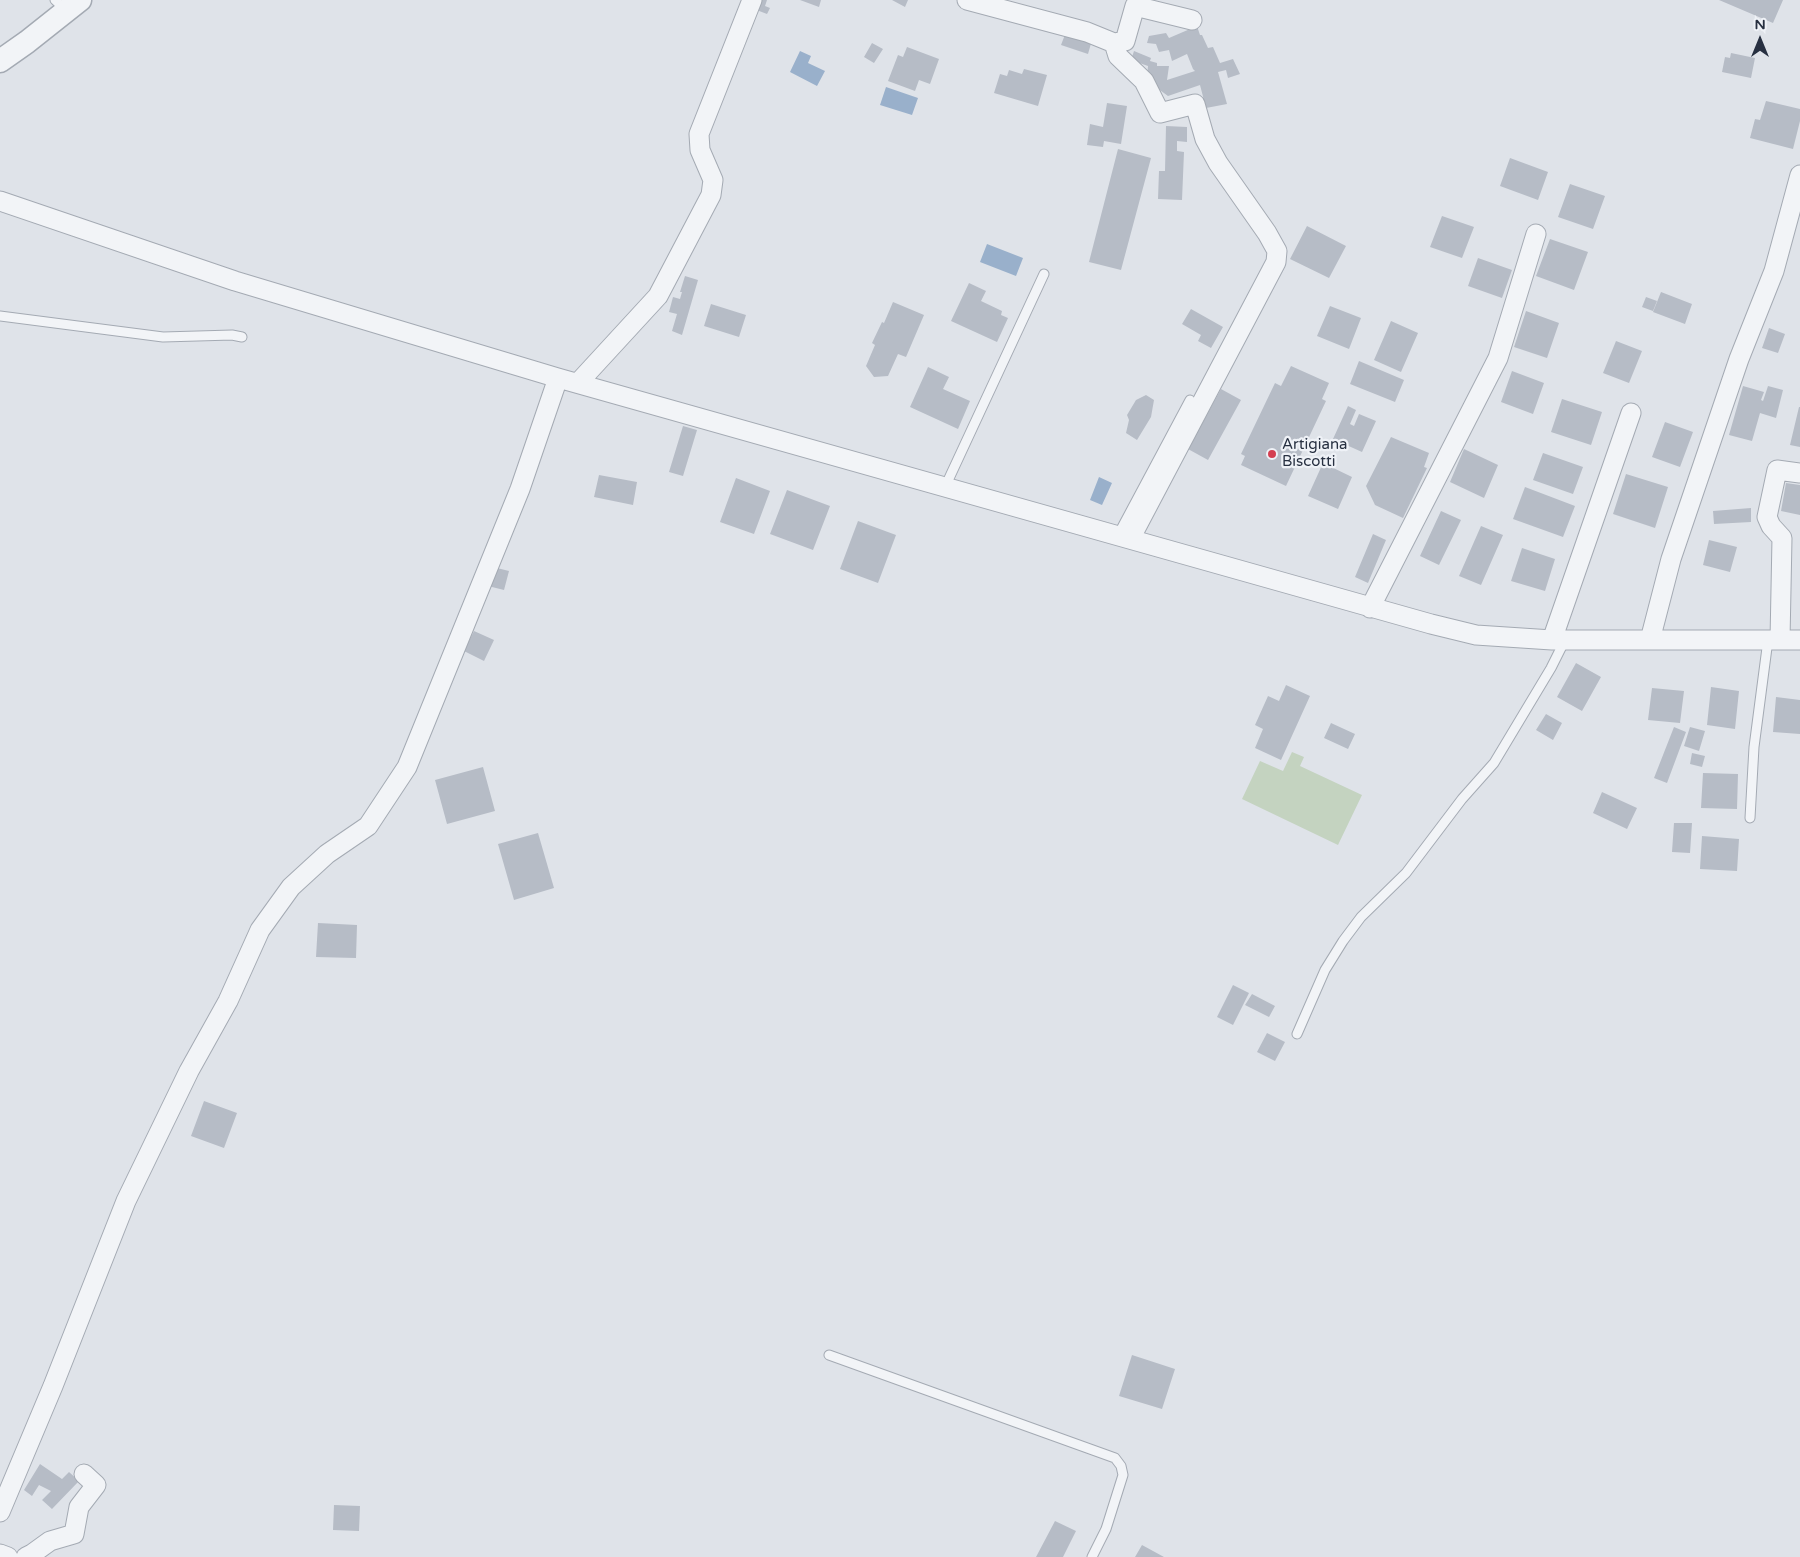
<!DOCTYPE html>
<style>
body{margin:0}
#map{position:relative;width:1800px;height:1557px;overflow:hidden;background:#dfe3e9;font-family:"Varela Round",sans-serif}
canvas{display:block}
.north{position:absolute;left:1735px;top:15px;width:50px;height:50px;-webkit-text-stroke:4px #eff2f7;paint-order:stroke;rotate:0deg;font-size:14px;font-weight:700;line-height:20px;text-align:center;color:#273041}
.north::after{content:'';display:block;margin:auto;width:18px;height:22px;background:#273041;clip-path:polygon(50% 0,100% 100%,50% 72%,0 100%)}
</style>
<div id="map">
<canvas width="1800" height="1557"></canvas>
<div class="north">N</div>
</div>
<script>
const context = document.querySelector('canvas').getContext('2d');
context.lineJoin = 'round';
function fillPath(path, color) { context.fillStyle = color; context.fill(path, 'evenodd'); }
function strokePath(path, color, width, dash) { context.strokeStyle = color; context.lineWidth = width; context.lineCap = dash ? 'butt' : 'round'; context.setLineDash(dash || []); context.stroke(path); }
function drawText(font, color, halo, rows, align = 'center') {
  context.font = font + ' "Varela Round",sans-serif'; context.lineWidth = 4.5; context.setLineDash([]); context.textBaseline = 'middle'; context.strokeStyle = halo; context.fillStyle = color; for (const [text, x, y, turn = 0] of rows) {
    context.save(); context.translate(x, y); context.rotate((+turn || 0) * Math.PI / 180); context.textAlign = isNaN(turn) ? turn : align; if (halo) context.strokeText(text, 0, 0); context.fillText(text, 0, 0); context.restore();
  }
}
fillPath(new Path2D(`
 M 1292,752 L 1304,757 L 1300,766 L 1362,795 L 1338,845 L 1242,799 L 1260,761 L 1283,771 Z`), '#c4d3c0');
fillPath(new Path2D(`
 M 800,51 L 811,56 L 808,63 L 825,71 L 817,86 L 790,72 Z
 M 886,87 L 918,98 L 912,115 L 880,105 Z
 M 987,244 L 1023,258 L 1016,276 L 980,262 Z
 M 1099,477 L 1112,483 L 1102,505 L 1090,500 Z`), '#99b0cb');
fillPath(new Path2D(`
 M 757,0 L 767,0 L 765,6 L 770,8 L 767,14 L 754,9 Z
 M 800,0 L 821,0 L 819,7 Z
 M 892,0 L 908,0 L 905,7 Z
 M 1719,0 L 1783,0 L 1773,23 Z
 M 1197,26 L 1200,35 L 1202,35 L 1208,48 L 1213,47 L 1220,63 L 1233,59 L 1240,74 L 1228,78 L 1226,70 L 1218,72 L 1227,104 L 1206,108 L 1200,85 L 1168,96 L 1153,85 L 1147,77 L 1148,66 L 1131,60 L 1134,51 L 1151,58 L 1150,61 L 1157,63 L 1157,66 L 1169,66 L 1167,80 L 1195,71 L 1193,69 L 1187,54 L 1172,61 L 1169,50 L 1159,52 L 1156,44 L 1147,43 L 1149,36 L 1166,33 L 1169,38 Z
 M 1066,32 L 1092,40 L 1088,54 L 1061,45 Z
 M 872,43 L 883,49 L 874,63 L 864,57 Z
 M 907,47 L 939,59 L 930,84 L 919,80 L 915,91 L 888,81 L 898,55 L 903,57 Z
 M 1731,53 L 1755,58 L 1751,78 L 1722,72 L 1725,57 L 1730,58 Z
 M 1024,69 L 1047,75 L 1038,106 L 994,93 L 1000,74 L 1007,76 L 1009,70 L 1022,74 Z
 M 1766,101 L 1800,109 L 1800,121 L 1793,149 L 1750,138 L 1755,119 L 1760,120 Z
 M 1107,103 L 1127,106 L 1121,144 L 1104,141 L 1103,147 L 1087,145 L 1090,124 L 1103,127 Z
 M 1166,126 L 1187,127 L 1187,142 L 1177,141 L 1177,151 L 1184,152 L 1182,200 L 1158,199 L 1159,171 L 1165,171 Z
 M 1118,149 L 1151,158 L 1121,270 L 1089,262 Z
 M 1510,158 L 1548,172 L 1538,200 L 1500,186 Z
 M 1570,184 L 1605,196 L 1593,229 L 1558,217 Z
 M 1442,216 L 1474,227 L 1462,258 L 1430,247 Z
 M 1307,226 L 1346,246 L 1329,278 L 1290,259 Z
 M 1550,239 L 1588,252 L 1574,290 L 1536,276 Z
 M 1478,258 L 1512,270 L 1502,298 L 1468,286 Z
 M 685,276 L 698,280 L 682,335 L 672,331 L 677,314 L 669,312 L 673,297 L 680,299 L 682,292 L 680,292 Z
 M 969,283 L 986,291 L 981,301 L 1002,311 L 1001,315 L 1008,318 L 997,342 L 951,321 Z
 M 1661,292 L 1692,304 L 1685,324 L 1653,312 Z
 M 1646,297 L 1657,301 L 1653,311 L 1642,307 Z
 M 893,302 L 924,315 L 906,357 L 898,354 L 888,376 L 874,377 L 866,366 L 875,345 L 872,343 L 882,322 L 884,323 Z
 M 711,304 L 746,315 L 739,337 L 704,326 Z
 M 1330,306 L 1361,318 L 1349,349 L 1317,336 Z
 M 1191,309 L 1223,327 L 1211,348 L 1198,341 L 1201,335 L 1182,324 Z
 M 1526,311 L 1559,323 L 1547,358 L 1514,347 Z
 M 1391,321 L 1418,333 L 1401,372 L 1374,360 Z
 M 1769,328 L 1785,334 L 1778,353 L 1762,348 Z
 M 1616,341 L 1642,351 L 1629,383 L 1603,373 Z
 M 1359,361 L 1404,380 L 1395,402 L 1350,384 Z
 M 1291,366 L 1329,383 L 1322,399 L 1326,401 L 1286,486 L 1241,465 L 1245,456 L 1241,454 L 1275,383 L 1281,386 Z
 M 928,367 L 949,377 L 943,389 L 970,401 L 958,429 L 910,407 Z
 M 1512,371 L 1544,383 L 1533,414 L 1501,402 Z
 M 1743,386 L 1764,392 L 1761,400 L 1763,401 L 1768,386 L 1783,390 L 1776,418 L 1760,413 L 1752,441 L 1729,435 Z
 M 1221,389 L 1241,400 L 1208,460 L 1188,449 Z
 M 1146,395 L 1154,400 L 1151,417 L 1137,440 L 1126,433 L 1129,420 L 1127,415 L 1136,400 Z
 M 1562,399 L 1602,412 L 1591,445 L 1551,432 Z
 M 1348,406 L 1356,410 L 1350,424 L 1354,426 L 1359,414 L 1376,421 L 1362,452 L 1333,439 Z
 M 1799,407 L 1800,407 L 1800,447 L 1790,445 Z
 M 1665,422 L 1693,432 L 1680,467 L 1652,457 Z
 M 683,426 L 697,430 L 683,476 L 669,472 Z
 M 1391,437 L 1429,453 L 1424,467 L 1427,468 L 1403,518 L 1375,505 L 1366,486 Z
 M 1464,449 L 1498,465 L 1484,498 L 1450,482 Z
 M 1543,453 L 1583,467 L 1573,494 L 1533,480 Z
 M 1323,463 L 1352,477 L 1338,509 L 1308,496 Z
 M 1626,474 L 1668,487 L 1655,528 L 1613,514 Z
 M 599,475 L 637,482 L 633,505 L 594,497 Z
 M 736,478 L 770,491 L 754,534 L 720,522 Z
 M 1786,483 L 1800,485 L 1800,515 L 1781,511 Z
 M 1525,487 L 1575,506 L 1563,537 L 1513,519 Z
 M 787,490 L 830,506 L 813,550 L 770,534 Z
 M 1751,508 L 1751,522 L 1714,524 L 1713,511 Z
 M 1441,511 L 1461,520 L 1439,565 L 1420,556 Z
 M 858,521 L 896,535 L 878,583 L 840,569 Z
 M 1481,526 L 1503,535 L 1481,585 L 1459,576 Z
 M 1373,534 L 1386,540 L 1368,583 L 1355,577 Z
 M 1709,540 L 1737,547 L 1730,572 L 1703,565 Z
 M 1522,548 L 1555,559 L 1545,591 L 1511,581 Z
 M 493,567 L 509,571 L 504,590 L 488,586 Z
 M 474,631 L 494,640 L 484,661 L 464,651 Z
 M 1576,663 L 1601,677 L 1582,711 L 1557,697 Z
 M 1286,685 L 1310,696 L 1281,760 L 1255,748 L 1263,729 L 1255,725 L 1268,696 L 1279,701 Z
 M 1711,687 L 1739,691 L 1735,729 L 1707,725 Z
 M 1652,688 L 1684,691 L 1680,723 L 1648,720 Z
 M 1776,697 L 1800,700 L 1800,734 L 1773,732 Z
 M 1546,714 L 1562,723 L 1553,740 L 1536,730 Z
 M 1331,723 L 1355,734 L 1348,749 L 1324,738 Z
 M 1674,727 L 1686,732 L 1667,783 L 1654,778 Z
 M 1690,727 L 1705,731 L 1699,751 L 1684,746 Z
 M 1692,753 L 1705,756 L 1702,767 L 1690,764 Z
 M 483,767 L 495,811 L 447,824 L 435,780 Z
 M 1703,773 L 1738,774 L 1737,809 L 1701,808 Z
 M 1602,792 L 1637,808 L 1627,829 L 1593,813 Z
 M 1674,823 L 1692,823 L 1690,853 L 1672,852 Z
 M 538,833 L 554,888 L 514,900 L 498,844 Z
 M 1702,836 L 1739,839 L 1737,871 L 1700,869 Z
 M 318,923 L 357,925 L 356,958 L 316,957 Z
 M 1233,985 L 1249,993 L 1233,1025 L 1217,1017 Z
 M 1252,994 L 1275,1006 L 1269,1017 L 1245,1005 Z
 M 1267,1033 L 1285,1042 L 1275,1061 L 1257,1052 Z
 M 204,1101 L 237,1113 L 224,1148 L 191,1136 Z
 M 1132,1355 L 1175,1369 L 1162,1409 L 1119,1396 Z
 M 40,1464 L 62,1479 L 69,1472 L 79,1481 L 52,1509 L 42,1500 L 51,1491 L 39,1485 L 32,1496 L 24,1490 Z
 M 334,1505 L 360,1506 L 359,1531 L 333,1530 Z
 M 1055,1521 L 1076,1531 L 1063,1557 L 1036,1557 Z
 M 1142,1545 L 1164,1557 L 1135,1557 Z`), '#b6bcc6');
const service = new Path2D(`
 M 55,0 L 67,11
 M 0,316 L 163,337 L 232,335 L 242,337
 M 945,487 L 1044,274
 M 1118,535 L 1190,400
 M 1750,818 L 1754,747 L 1768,640
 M 1297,1034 L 1325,970 L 1343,941 L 1361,917 L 1406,873 L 1462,799 L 1494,763 L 1551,668 L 1565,640
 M 829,1355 L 1115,1458 L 1121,1466 L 1123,1475 L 1106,1529 L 1092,1557`);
const minor = new Path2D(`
 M 967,0 L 1087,32 L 1114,43 L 1125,41 L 1135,6 L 1192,20
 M 1114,43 L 1118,56 L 1144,81 L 1160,113 L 1195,104 L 1205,139 L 1218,163 L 1267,233 L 1277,251 L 1276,262 L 1130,539
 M 0,201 L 235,281 L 558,378 L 1431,624 L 1476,635 L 1552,640 L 1800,640
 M 578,383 L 658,296 L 711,195 L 713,180 L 700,150 L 699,134 L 752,0
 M 1370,608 L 1498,358 L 1536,234
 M 1552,640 L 1631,413
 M 1650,640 L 1671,559 L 1739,359 L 1774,271 L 1800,175
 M 1780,640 L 1782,538 L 1771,526 L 1767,517 L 1777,470 L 1800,473
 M 0,1512 L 53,1386 L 126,1201 L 189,1071 L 228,1001 L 260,930 L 291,887 L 327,854 L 368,826 L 407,767 L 520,489 L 558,378
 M 0,1554 L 8,1557
 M 26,1557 L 32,1554 L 50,1541 L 74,1534 L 79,1507 L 96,1485 L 84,1474`);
const tertiary = new Path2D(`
 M 0,61 L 27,42 L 80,0`);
strokePath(service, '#a4aab3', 11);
strokePath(minor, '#a4aab3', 21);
strokePath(tertiary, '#a4aab3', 25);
strokePath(service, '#f2f4f7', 9);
strokePath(minor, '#f2f4f7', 19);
strokePath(tertiary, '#f2f4f7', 22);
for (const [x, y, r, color] of [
 [1272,454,5,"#d43f51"]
]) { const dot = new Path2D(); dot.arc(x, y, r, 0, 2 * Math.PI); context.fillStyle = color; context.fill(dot); strokePath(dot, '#eff2f7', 2); }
drawText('15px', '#273041', '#eff2f7', [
 ["Artigiana",1282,445],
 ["Biscotti",1282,462]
], 'left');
</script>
